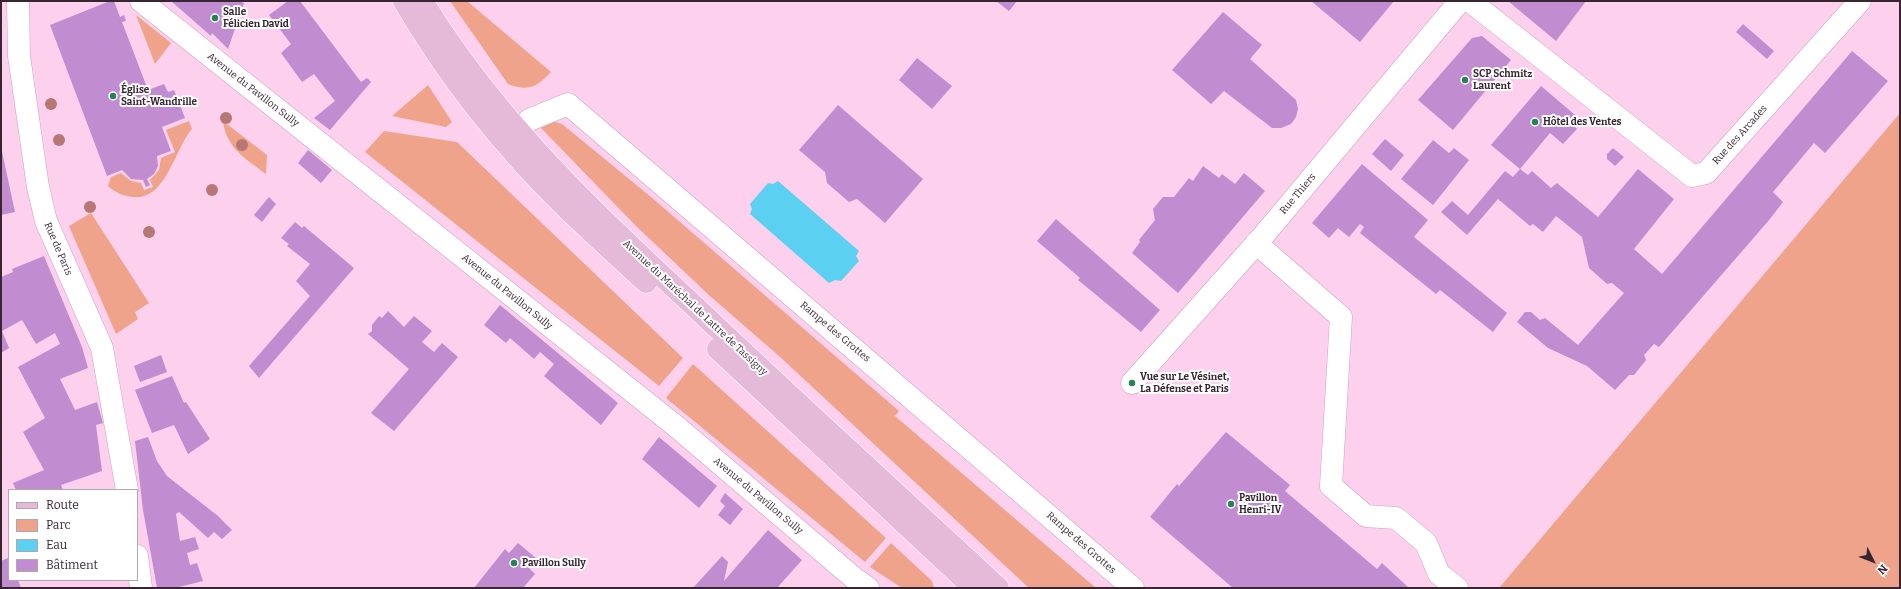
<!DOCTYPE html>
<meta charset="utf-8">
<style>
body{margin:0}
#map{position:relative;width:1901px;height:589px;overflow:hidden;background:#fdd0ee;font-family:Bitter,serif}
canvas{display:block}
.frame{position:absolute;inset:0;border:2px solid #372632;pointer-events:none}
.legend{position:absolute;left:8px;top:489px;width:130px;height:92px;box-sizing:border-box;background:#fff;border:1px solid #afa8ad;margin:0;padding:5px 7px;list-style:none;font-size:12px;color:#372632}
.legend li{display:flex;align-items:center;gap:8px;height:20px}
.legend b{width:20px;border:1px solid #afa8ad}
.north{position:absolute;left:1853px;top:541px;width:40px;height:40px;-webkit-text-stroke:3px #fff;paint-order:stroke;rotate:132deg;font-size:11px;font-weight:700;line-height:16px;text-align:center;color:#372632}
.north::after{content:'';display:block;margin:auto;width:14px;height:18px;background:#372632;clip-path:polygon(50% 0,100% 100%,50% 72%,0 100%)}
</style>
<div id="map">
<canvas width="1901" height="589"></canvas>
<div class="frame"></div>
<ul class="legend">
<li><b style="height:5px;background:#e5bad8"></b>Route</li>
<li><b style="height:11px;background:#efa38b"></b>Parc</li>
<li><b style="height:11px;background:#5cd0f0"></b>Eau</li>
<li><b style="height:11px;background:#c18cd0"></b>Bâtiment</li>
</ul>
<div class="north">N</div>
</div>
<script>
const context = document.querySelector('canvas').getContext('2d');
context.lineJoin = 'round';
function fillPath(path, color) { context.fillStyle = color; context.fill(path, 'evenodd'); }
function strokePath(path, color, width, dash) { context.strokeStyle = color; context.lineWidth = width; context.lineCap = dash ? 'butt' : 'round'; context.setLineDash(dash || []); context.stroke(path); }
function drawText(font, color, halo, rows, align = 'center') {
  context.font = font + ' Bitter,serif'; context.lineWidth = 4; context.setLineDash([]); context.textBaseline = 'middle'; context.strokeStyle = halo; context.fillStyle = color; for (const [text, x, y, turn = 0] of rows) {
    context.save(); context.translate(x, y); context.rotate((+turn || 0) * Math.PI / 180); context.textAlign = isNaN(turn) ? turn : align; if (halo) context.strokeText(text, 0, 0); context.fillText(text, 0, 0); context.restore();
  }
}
fillPath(new Path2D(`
 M 450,1 L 467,1 L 551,72 C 537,87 528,92 508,84 Z
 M 136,15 L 171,43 L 155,64 Z
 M 428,85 L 452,122 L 446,127 L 392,116 Z
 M 1900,113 L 1900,588 L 1499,588 Z
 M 546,119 L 562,124 L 651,197 L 899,411 L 895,416 L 1096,588 L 1029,588 L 779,356 L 710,296 L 636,226 L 541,128 Z
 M 189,121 L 192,129 C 175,148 166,201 133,197 C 123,196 116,193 108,186 L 111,177 L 121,173 L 131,181 L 141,183 L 144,190 L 153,187 L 150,180 L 159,170 L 161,158 L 175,152 L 166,130 Z
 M 223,121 L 267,155 L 266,174 C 246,159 226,148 223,121 Z
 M 384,131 L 457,142 L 683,358 L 659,386 L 365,152 Z
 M 91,213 L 149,303 L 135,312 L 138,319 L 116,334 L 69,226 Z
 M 693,364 L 886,538 L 865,562 L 666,398 Z
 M 891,543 L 932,581 L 934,588 L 902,588 L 870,567 Z`), '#efa38b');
fillPath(new Path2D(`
 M 778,181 L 859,251 L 856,256 L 859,261 L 841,281 L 835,280 L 829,283 L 750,214 L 752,209 L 750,204 L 768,183 L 773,184 Z`), '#5cd0f0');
fillPath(new Path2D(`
 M 110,1 L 114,1 L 120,17 L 124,15 L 126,21 L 122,22 L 148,90 L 164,84 L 168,92 L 174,90 L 185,118 L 162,127 L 171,151 L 157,156 L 158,166 L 154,174 L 147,179 L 150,185 L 146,187 L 143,180 L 131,179 L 122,170 L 107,176 L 50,25 Z
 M 171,1 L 239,1 L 244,3 L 228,49 L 212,33 L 211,36 Z
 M 288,1 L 300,1 L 361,82 L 367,78 L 371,82 L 330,130 L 314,118 L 335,101 L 314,74 L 302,82 L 281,53 L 291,44 L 269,15 Z
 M 996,1 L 1017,1 L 1009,11 Z
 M 1311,1 L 1394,1 L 1360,42 Z
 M 1508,1 L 1586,1 L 1556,41 Z
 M 1223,12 L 1262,45 L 1250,59 L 1296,100 L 1298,109 L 1296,117 L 1291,124 L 1281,128 L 1272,128 L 1224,91 L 1211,104 L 1172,70 Z
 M 1743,24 L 1774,51 L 1767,59 L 1736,32 Z
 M 1482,36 L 1511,60 L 1453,130 L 1418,100 L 1472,38 Z
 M 1852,51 L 1888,81 L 1825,153 L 1814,143 L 1773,192 L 1783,202 L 1770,219 L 1659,347 L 1654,344 L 1644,355 L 1646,360 L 1634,375 L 1629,375 L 1615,390 L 1587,366 L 1548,348 L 1517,322 L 1525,312 L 1531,312 L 1540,320 L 1545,318 L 1578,345 L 1624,293 L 1612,283 L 1607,284 L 1589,268 L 1582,237 L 1556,216 L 1543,232 L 1533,224 L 1530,226 L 1498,199 L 1467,235 L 1441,212 L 1452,201 L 1468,215 L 1505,171 L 1513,177 L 1520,169 L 1491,145 L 1541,86 L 1581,120 L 1575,127 L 1577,129 L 1563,144 L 1550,133 L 1520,169 L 1528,175 L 1532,171 L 1551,188 L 1557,183 L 1598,217 L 1638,169 L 1674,199 L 1634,249 L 1662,274 Z
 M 917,58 L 952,86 L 932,109 L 899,80 Z
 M 838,105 L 923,179 L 885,223 L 857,199 L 849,202 L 827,183 L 825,172 L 799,150 Z
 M 1385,139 L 1404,155 L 1391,171 L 1372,154 Z
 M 1433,140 L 1449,153 L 1454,148 L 1469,160 L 1433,205 L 1401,179 Z
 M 1,147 L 15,212 L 1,215 Z
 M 1613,148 L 1624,157 L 1615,166 L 1607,159 L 1607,154 Z
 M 308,150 L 332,170 L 321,183 L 298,163 Z
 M 1362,164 L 1428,220 L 1414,237 L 1507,313 L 1493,332 L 1440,290 L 1436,294 L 1360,233 L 1364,227 L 1360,224 L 1349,237 L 1338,228 L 1329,238 L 1312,223 Z
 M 1203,166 L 1219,178 L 1222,174 L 1235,184 L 1244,173 L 1265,191 L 1178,293 L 1132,253 L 1140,242 L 1139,240 L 1155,220 L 1153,209 L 1163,197 L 1174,197 L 1189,178 L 1193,181 Z
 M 269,197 L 276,204 L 262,222 L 254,215 Z
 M 1056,219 L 1160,310 L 1141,332 L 1078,280 L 1080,278 L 1037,241 Z
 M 295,222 L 302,228 L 304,226 L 354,268 L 259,378 L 249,366 L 310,296 L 296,281 L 310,264 L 287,246 L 289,244 L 281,238 Z
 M 44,256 L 82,347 L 88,368 L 60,379 L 75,410 L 97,402 L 103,423 L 96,425 L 102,471 L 61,485 L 63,490 L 16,490 L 13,483 L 44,470 L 23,432 L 45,418 L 18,367 L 60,344 L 55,333 L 36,344 L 22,320 L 2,331 L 9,348 L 1,353 L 1,277 L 13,272 L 12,269 Z
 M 500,305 L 618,403 L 601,425 L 544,376 L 554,364 L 540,352 L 534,359 L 510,338 L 506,343 L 484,325 Z
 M 388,311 L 404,327 L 414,316 L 432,331 L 422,342 L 434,352 L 442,343 L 458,357 L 394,431 L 371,413 L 409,369 L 368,334 L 372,331 L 372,325 L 379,316 L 382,318 Z
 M 161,355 L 167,372 L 140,382 L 134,366 Z
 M 172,376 L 184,403 L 186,402 L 210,439 L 188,454 L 174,425 L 152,433 L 135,390 Z
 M 1226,432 L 1290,485 L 1285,491 L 1377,569 L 1382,563 L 1409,588 L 1233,588 L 1150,517 L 1177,484 L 1179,486 Z
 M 148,437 L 157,461 L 167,476 L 218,516 L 232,530 L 222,539 L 214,532 L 208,538 L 179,512 L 176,514 L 180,541 L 195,537 L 199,549 L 187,553 L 190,565 L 197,563 L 203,581 L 175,588 L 157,588 L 143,510 L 135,441 Z
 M 659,437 L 717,486 L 699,508 L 642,459 Z
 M 725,493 L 743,509 L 730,525 L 718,515 L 725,506 L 720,501 Z
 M 768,530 L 802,560 L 777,588 L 693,588 L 722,556 L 728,562 L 724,581 Z
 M 518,543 L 537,559 L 529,568 L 535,574 L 523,588 L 474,588 L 505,549 L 509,553 Z
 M 8,558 L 9,580 L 18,580 L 21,588 L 1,588 L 1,561 Z`), '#c18cd0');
const minor = new Path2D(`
 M 18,1 L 19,56 L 38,187 L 46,221 L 102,348 L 127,490
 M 141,1 L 677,427 L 855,579 L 868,588
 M 1470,1 L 1692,176 L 1706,173 L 1860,1
 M 529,120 L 568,104 L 1133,588
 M 1256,243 L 1341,317 L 1331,486 L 1366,516 L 1396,518 L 1426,543 L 1439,574 L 1457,588
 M 1132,383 L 1263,236 L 1460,1
 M 137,556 L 141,588`);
const major = new Path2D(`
 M 404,1 C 436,56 474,108 516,155 C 556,201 602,241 646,282
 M 422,1 C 495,120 590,209 691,303 C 792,399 896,493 998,588
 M 718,349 L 974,588`);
strokePath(minor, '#cda2bf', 23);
strokePath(major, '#fff', 23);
strokePath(minor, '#fff', 22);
strokePath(major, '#e5bad8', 22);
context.fillStyle = '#b67775';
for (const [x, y] of [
 [51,104],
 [226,118],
 [59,140],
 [242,145],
 [212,190],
 [90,207],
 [149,232]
]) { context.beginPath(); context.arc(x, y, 6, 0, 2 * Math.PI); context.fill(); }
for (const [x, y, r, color] of [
 [215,18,4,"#278257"],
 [1465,80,4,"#278257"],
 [113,96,4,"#278257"],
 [1535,122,4,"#278257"],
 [1132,383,4,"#278257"],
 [1231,504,4,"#278257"],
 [514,563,4,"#278257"]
]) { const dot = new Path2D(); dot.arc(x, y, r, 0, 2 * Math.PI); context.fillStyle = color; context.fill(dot); strokePath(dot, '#fff', 1.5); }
drawText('bold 10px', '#372632', '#fff', [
 ["Salle",223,12],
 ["Félicien David",223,24],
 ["SCP Schmitz",1473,74],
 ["Laurent",1473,86],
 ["Église",121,90],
 ["Saint-Wandrille",121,102],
 ["Hôtel des Ventes",1543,122],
 ["Vue sur Le Vésinet,",1140,377],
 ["La Défense et Paris",1140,389],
 ["Pavillon",1239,498],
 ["Henri-IV",1239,510],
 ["Pavillon Sully",522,563]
], 'left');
drawText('10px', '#372632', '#fff', [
 ["Avenue du Pavillon Sully",253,90,38],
 ["Rue des Arcades",1740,135,-48],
 ["Rue Thiers",1298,194,-50],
 ["Rue de Paris",58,249,67],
 ["Avenue du Pavillon Sully",507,292,39],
 ["Avenue du Maréchal de Lattre de Tassigny",695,308,43],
 ["Rampe des Grottes",835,332,40],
 ["Avenue du Pavillon Sully",758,496,40],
 ["Rampe des Grottes",1081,543,41]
]);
</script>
